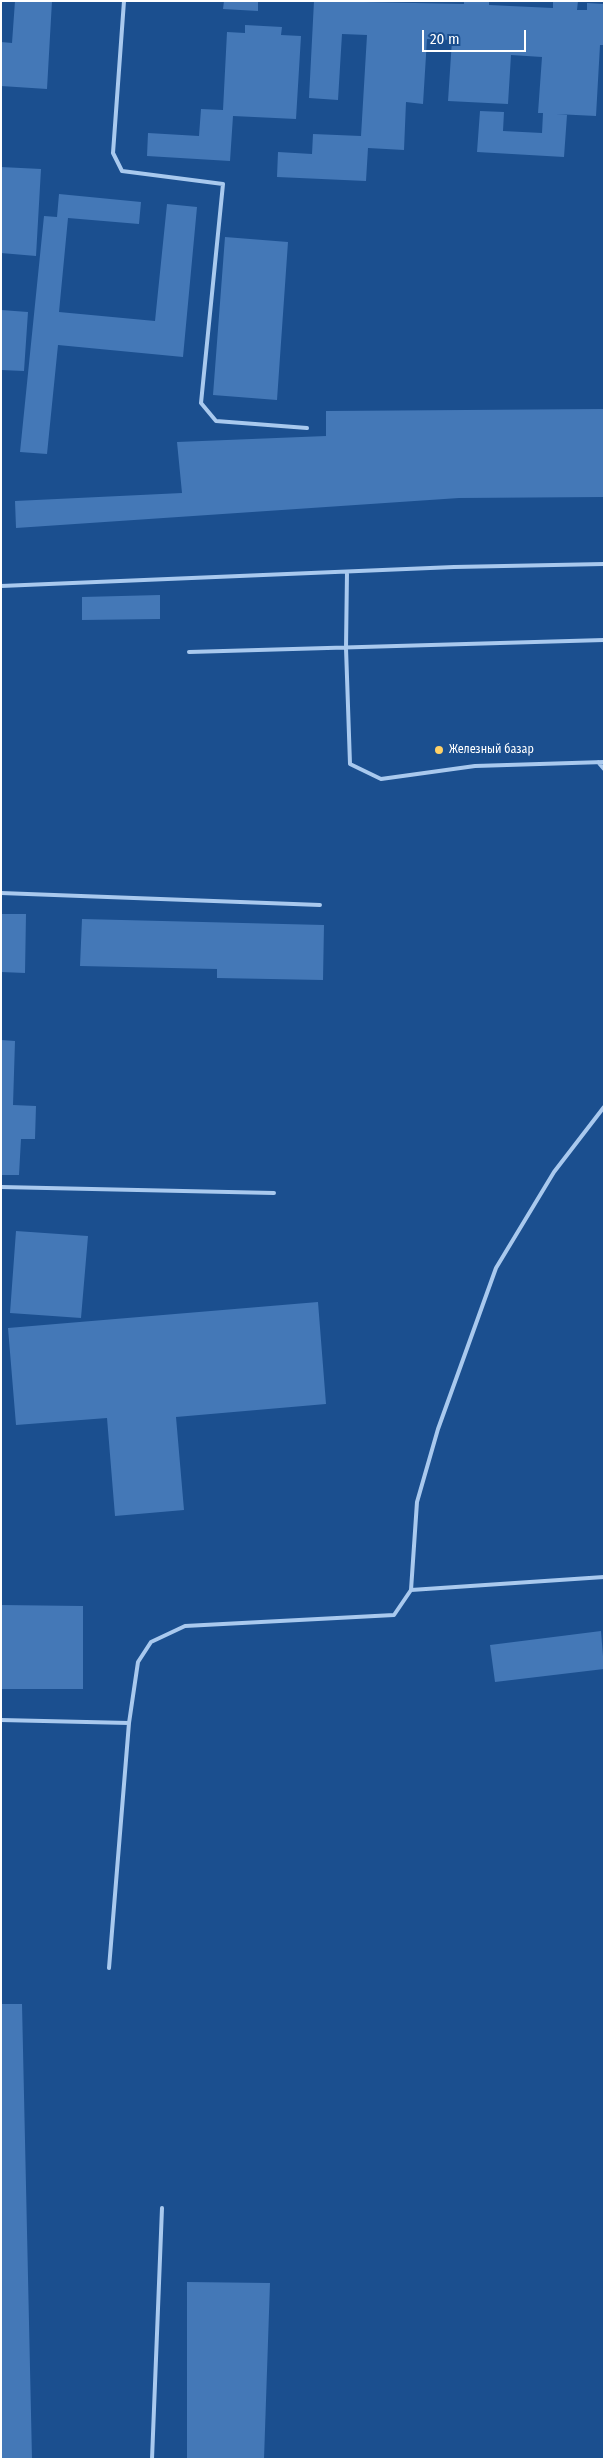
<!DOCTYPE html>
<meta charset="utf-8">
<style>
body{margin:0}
#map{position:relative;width:605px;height:2460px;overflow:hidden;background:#1b4f8f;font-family:"Fira Sans Condensed",sans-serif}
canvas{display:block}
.frame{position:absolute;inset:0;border:2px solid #fff;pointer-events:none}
.scale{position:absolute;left:422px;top:30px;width:104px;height:22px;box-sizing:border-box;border:2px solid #fff;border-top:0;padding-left:6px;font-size:15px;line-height:18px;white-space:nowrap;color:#fff;-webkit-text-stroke:4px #1b4f8f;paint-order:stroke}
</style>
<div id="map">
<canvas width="605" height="2460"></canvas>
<div class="frame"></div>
<div class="scale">20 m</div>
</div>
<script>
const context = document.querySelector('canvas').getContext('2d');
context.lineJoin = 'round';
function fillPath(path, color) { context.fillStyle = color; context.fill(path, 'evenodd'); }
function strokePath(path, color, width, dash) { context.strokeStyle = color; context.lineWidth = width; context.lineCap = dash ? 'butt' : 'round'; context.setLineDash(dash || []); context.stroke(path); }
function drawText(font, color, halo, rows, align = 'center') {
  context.font = font + ' "Fira Sans Condensed",sans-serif'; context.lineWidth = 4.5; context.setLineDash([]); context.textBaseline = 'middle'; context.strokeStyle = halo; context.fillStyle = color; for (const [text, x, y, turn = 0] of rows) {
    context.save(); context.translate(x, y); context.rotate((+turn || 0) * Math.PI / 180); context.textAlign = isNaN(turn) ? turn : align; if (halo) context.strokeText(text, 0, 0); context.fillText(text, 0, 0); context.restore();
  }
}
fillPath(new Path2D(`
 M 15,1 L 52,1 L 47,89 L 1,86 L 1,42 L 12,43 Z
 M 224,1 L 258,1 L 258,11 L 223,9 Z
 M 314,1 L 464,4 L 464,1 L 489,1 L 489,5 L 553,8 L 553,1 L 578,1 L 577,10 L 587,10 L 587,3 L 604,4 L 604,45 L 600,45 L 596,116 L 556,114 L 567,115 L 564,157 L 477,152 L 480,111 L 504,112 L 503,131 L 542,133 L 543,113 L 538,113 L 542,57 L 511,55 L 508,104 L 448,101 L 452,40 L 427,39 L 423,104 L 406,102 L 404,150 L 368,148 L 366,181 L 277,177 L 278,152 L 312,154 L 313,134 L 361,136 L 367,35 L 342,34 L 338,100 L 309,98 Z
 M 245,25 L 282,27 L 281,35 L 301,36 L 296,119 L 233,116 L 230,161 L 147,156 L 148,133 L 199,136 L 201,109 L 223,110 L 227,32 L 245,33 Z
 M 1,167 L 41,169 L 36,256 L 1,253 Z
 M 59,194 L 141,202 L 139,224 L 68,218 L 59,312 L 155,321 L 167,204 L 197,207 L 183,357 L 58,345 L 47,454 L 20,452 L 44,216 L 57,217 Z
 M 225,237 L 288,242 L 277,400 L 213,395 Z
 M 1,310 L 28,312 L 24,371 L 1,370 Z
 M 604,409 L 604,497 L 459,498 L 16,528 L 15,501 L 182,493 L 177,442 L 326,436 L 326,411 Z
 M 160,595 L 160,619 L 82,620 L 82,597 Z
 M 1,914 L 26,914 L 25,973 L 1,972 Z
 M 82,919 L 324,925 L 323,980 L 217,978 L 217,969 L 80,966 Z
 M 1,1040 L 15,1041 L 13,1105 L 36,1106 L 35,1139 L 21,1139 L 19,1175 L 1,1175 Z
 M 16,1231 L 88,1236 L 81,1318 L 10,1313 Z
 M 318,1302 L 326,1404 L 176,1417 L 184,1510 L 115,1516 L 107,1418 L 16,1425 L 8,1328 Z
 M 1,1605 L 83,1606 L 83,1689 L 1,1689 Z
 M 601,1631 L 604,1669 L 495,1682 L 490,1645 Z
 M 1,2004 L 22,2004 L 32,2459 L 1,2459 Z
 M 187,2282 L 270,2283 L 264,2459 L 187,2459 Z`), '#4478b7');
strokePath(new Path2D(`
 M 124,1 L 113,153 L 122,171 L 223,184 L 201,403 L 216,421 L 307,428
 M 347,572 L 346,648 L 350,764 L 381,779 L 475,766 L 604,762
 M 1,586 L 454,567 L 604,564
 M 189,652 L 604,640
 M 598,762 L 604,769
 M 1,893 L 320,905
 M 1,1187 L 274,1193
 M 411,1590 L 417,1502 L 438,1429 L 496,1268 L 554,1172 L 604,1107
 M 1,1720 L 129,1723
 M 109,1968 L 129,1723 L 138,1662 L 151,1642 L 185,1626 L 394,1615 L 411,1590 L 604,1577
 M 152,2459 L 162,2208`), '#a9c9ee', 4);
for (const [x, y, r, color] of [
 [439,750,5,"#ffd166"]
]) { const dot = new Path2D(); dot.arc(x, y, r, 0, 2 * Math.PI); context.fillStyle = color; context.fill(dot); strokePath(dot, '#1b4f8f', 2); }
drawText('12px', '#fff', '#1b4f8f', [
 ["Железный базар",449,750]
], 'left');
</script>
